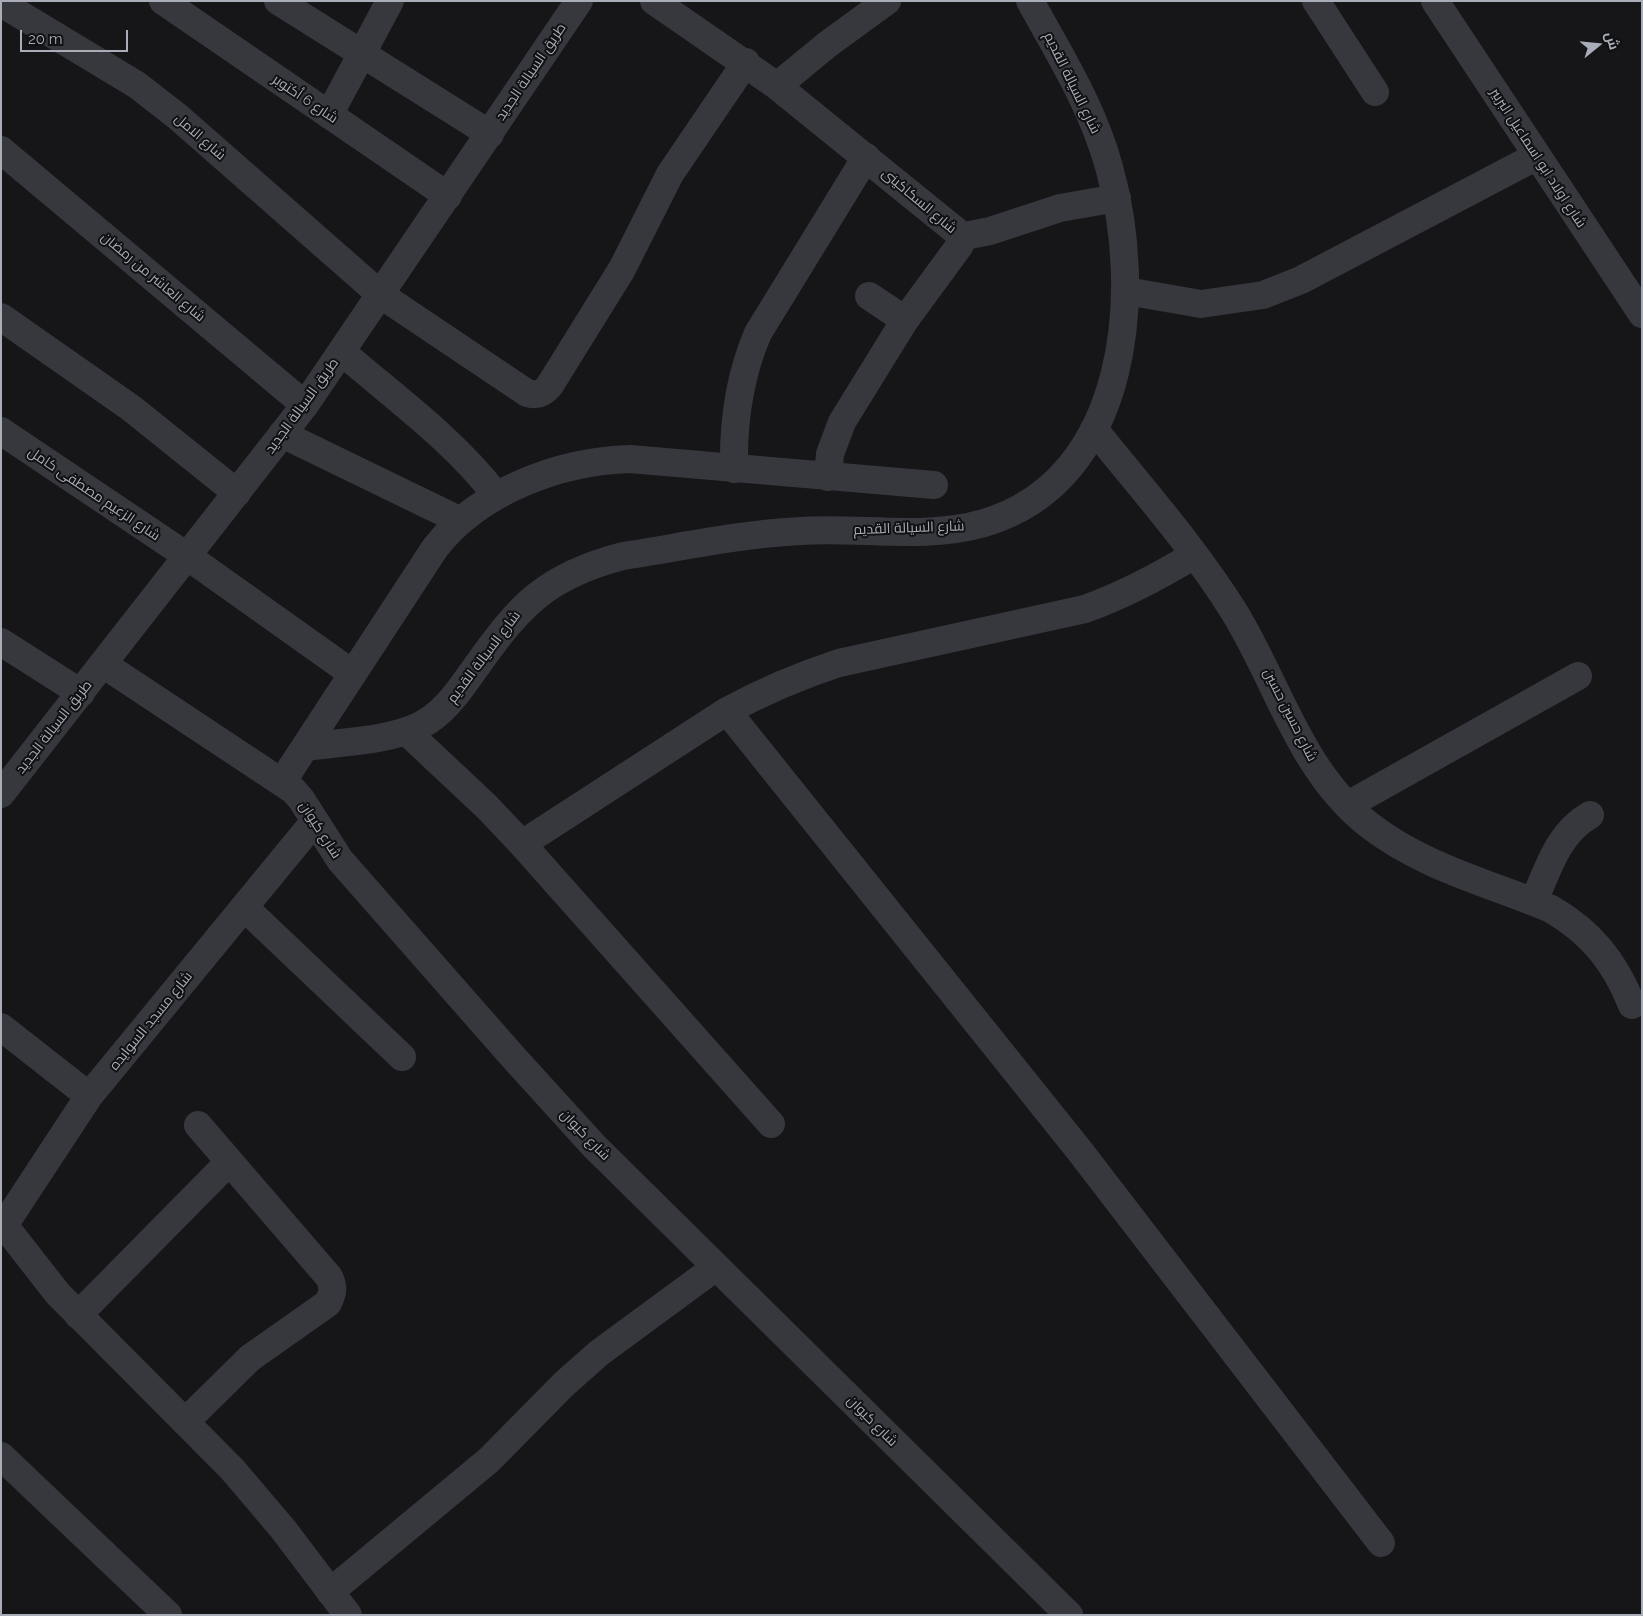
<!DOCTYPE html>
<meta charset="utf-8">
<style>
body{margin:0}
#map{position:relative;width:1643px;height:1616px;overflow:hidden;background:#161618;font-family:Raleway,Cairo,sans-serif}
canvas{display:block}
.frame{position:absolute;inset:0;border:2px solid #a8adb8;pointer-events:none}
.north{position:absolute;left:1573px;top:20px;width:50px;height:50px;-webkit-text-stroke:4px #111113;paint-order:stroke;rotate:73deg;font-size:14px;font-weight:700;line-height:20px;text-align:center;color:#a8adb8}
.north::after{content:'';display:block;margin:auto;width:18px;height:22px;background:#a8adb8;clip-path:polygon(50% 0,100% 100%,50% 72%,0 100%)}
.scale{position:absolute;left:20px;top:30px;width:108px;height:22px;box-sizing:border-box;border:2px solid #a8adb8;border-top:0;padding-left:6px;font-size:15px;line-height:18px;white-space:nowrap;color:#a8adb8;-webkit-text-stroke:4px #111113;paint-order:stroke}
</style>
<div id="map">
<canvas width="1643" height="1616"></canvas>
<div class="frame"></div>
<div class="north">ش</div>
<div class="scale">20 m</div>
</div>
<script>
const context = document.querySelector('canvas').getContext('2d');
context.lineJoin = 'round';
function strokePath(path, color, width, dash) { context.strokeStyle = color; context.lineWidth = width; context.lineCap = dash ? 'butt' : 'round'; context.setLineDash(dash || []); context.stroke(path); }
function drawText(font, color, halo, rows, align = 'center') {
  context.font = font + ' Raleway,Cairo,sans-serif'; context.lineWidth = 4; context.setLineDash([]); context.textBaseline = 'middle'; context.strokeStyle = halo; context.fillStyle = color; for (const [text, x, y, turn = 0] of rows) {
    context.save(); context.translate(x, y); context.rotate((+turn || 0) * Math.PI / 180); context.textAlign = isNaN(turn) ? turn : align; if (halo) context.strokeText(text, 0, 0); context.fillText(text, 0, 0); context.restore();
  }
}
strokePath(new Path2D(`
 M 163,1 L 448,196
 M 278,1 L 490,134
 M 654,1 L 777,86 L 956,231 L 960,237 L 960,245 L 905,320 L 842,422 L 830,454 L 828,477
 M 1316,1 L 1375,92
 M 1435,1 L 1642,314
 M 1,3 L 137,85 L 178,117 L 381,295 L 527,393 C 537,396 543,394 550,385 L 622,269 L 670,174 L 746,62
 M 777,86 L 828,44 L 887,1
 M 329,115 L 390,1
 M 1,150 L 305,405
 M 960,237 L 990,231 L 1060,208 L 1117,198
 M 1126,291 L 1201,304 L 1263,295 L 1301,280 L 1537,156
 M 869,296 L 905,320
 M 1,317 L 131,408 L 237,493
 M 342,352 C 394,397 454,440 496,495
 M 1094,429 C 1141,488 1193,546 1233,610 C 1278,682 1299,770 1369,825 C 1423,867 1489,883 1551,909 C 1591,932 1615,962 1632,1005
 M 1,431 L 187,556 L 353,674
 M 282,434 L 459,520
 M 734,469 C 733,421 739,377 758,333 L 866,157
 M 1,642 L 81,693
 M 103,664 L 293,790 L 301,799 L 340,860 L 514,1058 L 594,1146 L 1069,1615
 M 727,711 L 1079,1150 L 1381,1543
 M 406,731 L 487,807 L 522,844 L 771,1124
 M 306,747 C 341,742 389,741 421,725 C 446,712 460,689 476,667 C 520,605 546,576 623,556 C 682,547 741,534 801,531 C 861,527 926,540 984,523 C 1130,480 1144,290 1109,167 C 1093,108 1060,55 1030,1
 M 282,782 L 435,548 C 479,491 560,461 630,459 L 934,485
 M 1,794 L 305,405 L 579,1
 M 1348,805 L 1578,676
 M 522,844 L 727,711 C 764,691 799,676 839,663 L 1085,609 C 1124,595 1158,577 1194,555
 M 1534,901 C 1548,869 1558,833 1590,815
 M 244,907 L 402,1057
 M 1,1027 L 89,1096
 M 1,1221 L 58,1294 L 232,1469 L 283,1529 L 348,1615
 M 1,1230 L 89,1096 L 314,822
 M 78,1315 L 229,1162
 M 185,1422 L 250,1358 L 328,1303 C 333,1293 334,1287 329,1277 L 198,1125
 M 1,1456 L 168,1615
 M 330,1592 L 489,1460 L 564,1384 L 599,1353 L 716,1267`), '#37383d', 28);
drawText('14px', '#a8adb8', '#111113', [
 ["طريق السيالة الجديد",531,72,-56],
 ["شارع السيالة القديم",1072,83,64],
 ["شارع 6 أكتوبر",305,99,34],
 ["شارع الامل",200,137,41],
 ["شارع اولاد ابو اسماعيل البربير",1538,158,57],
 ["شارع السكاكينى",919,201,40],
 ["شارع العاشر من رمضان",153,277,40],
 ["طريق السيالة الجديد",302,406,-54],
 ["شارع الزعيم مصطفى كامل",94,494,34],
 ["شارع السيالة القديم",909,528,-2],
 ["شارع السيالة القديم",484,657,-53],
 ["شارع حسين حسين",1290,715,63],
 ["طريق السيالة الجديد",54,727,-52],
 ["شارع كيوان",320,830,57],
 ["شارع مسجد السوايده",151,1021,-51],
 ["شارع كيوان",585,1135,46],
 ["شارع كيوان",872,1421,45]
]);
</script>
